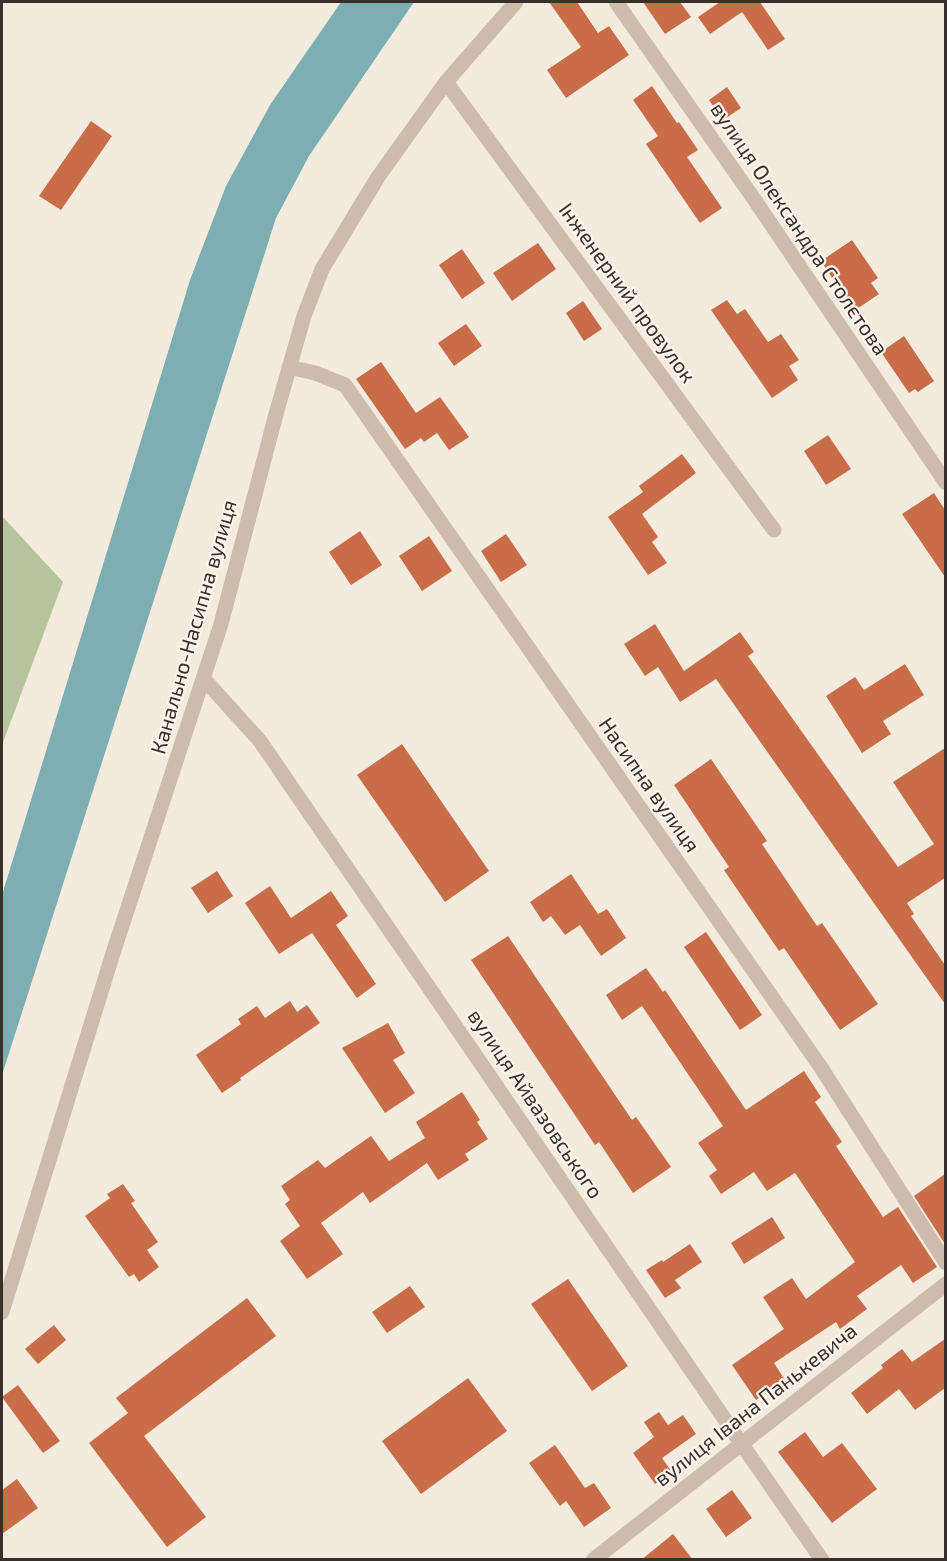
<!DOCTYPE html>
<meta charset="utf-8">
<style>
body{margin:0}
#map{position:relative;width:947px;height:1561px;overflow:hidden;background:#f4ebdf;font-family:"Exo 2",sans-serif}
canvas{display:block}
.frame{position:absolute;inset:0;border:3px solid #3a302a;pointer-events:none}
</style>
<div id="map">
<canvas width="947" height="1561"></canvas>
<div class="frame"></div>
</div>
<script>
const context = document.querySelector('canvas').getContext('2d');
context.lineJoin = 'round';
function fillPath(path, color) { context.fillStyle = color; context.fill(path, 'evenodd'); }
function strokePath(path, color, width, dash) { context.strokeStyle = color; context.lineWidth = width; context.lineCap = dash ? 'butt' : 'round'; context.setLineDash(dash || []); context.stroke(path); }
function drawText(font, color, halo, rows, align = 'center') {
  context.font = font + ' "Exo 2",sans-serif'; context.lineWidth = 4.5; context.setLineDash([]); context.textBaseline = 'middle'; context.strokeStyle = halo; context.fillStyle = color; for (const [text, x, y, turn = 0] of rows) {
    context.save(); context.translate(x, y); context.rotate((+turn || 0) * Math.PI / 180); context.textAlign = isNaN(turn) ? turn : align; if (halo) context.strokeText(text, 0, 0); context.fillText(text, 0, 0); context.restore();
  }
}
fillPath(new Path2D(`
 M 2,516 L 63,582 L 2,745 Z`), '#b6c49e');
fillPath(new Path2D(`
 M 341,2 L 414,2 L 309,156 L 276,218 L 2,1075 L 2,895 L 190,280 L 226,186 L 270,105 Z`), '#7daeb2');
fillPath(new Path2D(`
 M 549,2 L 577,2 L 598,33 L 609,26 L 629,55 L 566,98 L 547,70 L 581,47 Z
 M 643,2 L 680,2 L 691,17 L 665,34 Z
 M 720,2 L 760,2 L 785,39 L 768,50 L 742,12 L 710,34 L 698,17 Z
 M 652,86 L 677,123 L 679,122 L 698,150 L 687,157 L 722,208 L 700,223 L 646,144 L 658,136 L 633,100 Z
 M 727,87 L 741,108 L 723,120 L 709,100 Z
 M 91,121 L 112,136 L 61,210 L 39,196 Z
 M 852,240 L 878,278 L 871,283 L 879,294 L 854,311 L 821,261 Z
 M 538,243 L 556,269 L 512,301 L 493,273 Z
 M 462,249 L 485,283 L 462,299 L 439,265 Z
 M 727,300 L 737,314 L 745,309 L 768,342 L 781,334 L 799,360 L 789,366 L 798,380 L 772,398 L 711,310 Z
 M 583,301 L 602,329 L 584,341 L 566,313 Z
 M 466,324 L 482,346 L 454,366 L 438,343 Z
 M 904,336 L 934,381 L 918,392 L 915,389 L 909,393 L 881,352 Z
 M 381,362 L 416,413 L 440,397 L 469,437 L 449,450 L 437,433 L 424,442 L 421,438 L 405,449 L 356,379 Z
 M 828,435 L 851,469 L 826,485 L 804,451 Z
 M 682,454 L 696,473 L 642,514 L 658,537 L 652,542 L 667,563 L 648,575 L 608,517 L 643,492 L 639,486 Z
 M 934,493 L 945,510 L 945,577 L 902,514 Z
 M 360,531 L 382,565 L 351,585 L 329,552 Z
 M 506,534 L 527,565 L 501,582 L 481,551 Z
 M 429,536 L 452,571 L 422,591 L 399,556 Z
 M 655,624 L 684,671 L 740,632 L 754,652 L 748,656 L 898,867 L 934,844 L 893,782 L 945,748 L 945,878 L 907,903 L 914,914 L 911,916 L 945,965 L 945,1004 L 716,679 L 680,702 L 658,667 L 645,676 L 624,644 Z
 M 905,664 L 924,695 L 883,721 L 891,734 L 862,753 L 826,696 L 855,677 L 864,690 Z
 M 402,744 L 489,871 L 445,902 L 357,775 Z
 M 711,759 L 767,841 L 762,844 L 817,926 L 822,923 L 878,1004 L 840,1030 L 784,948 L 779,951 L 724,870 L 729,867 L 674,785 Z
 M 217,871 L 233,896 L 208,913 L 191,888 Z
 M 571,874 L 598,914 L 607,909 L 626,938 L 601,956 L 580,925 L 565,935 L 551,916 L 543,922 L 530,902 Z
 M 270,886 L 291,918 L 331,891 L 348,916 L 336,925 L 376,984 L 357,998 L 312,933 L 279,954 L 245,903 Z
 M 706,932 L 762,1015 L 740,1030 L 684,947 Z
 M 508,936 L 632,1120 L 636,1117 L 671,1167 L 633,1193 L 599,1142 L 595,1145 L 471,960 Z
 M 646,968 L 663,992 L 665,990 L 746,1110 L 804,1071 L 821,1097 L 815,1102 L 842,1142 L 836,1146 L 883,1217 L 898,1207 L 937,1267 L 913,1283 L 901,1265 L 857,1296 L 867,1309 L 840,1329 L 836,1322 L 774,1363 L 785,1380 L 756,1400 L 732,1365 L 784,1329 L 763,1297 L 792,1278 L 806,1299 L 855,1262 L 795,1173 L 767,1191 L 754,1172 L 721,1194 L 709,1176 L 717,1170 L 698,1143 L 723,1126 L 642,1006 L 622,1020 L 606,995 Z
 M 290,1001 L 297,1012 L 307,1005 L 320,1023 L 240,1078 L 241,1080 L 222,1093 L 196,1055 L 241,1024 L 238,1019 L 257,1006 L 265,1018 Z
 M 388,1023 L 405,1053 L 393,1060 L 415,1093 L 385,1113 L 342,1048 Z
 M 462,1092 L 480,1120 L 477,1122 L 488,1139 L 465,1154 L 469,1160 L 438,1180 L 427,1163 L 370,1203 L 363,1192 L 321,1223 L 343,1254 L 307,1279 L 280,1241 L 300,1226 L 285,1204 L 290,1200 L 281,1186 L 318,1160 L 325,1168 L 371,1136 L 389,1161 L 425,1138 L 416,1122 Z
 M 945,1174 L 945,1244 L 914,1196 Z
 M 123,1184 L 135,1201 L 131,1203 L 158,1242 L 147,1250 L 159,1267 L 139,1282 L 134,1274 L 129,1277 L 85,1216 L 110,1198 L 107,1194 Z
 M 772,1217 L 785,1238 L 744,1264 L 731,1243 Z
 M 690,1244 L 702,1262 L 675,1280 L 681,1288 L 665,1298 L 646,1270 L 662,1260 L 663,1262 Z
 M 568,1279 L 628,1366 L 592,1391 L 531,1304 Z
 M 410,1286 L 425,1307 L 387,1333 L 372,1312 Z
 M 247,1298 L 276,1336 L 144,1436 L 206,1517 L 167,1547 L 89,1443 L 128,1413 L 116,1398 Z
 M 54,1325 L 66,1340 L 38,1364 L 25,1349 Z
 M 945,1339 L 945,1388 L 915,1410 L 899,1389 L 867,1414 L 851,1393 L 883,1368 L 881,1365 L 902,1349 L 912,1362 Z
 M 468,1378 L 507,1431 L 421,1494 L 382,1441 Z
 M 18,1385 L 60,1441 L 43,1453 L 2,1397 Z
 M 659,1412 L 668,1425 L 683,1415 L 696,1434 L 662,1458 L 672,1472 L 655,1484 L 633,1453 L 654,1437 L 644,1422 Z
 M 805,1432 L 823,1457 L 842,1443 L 877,1489 L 832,1523 L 778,1452 Z
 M 555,1445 L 585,1488 L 594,1483 L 611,1508 L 584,1527 L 566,1501 L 560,1506 L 529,1463 Z
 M 17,1479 L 38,1508 L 2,1534 L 2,1490 Z
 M 732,1490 L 752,1518 L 726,1537 L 706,1509 Z
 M 673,1534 L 693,1560 L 641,1560 Z`), '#c96c48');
strokePath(new Path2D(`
 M 616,2 L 754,199 L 946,483
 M 446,82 L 774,530
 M 289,367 L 315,373 L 345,385 L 820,1066 L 946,1263
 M 204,679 L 260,741 L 741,1443 L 822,1560
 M 2,1312 L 114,950 L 221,624 L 276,414 L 304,316 L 322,269 L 378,177 L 446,82 L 516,2
 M 593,1560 L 946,1284`), '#cdbbab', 15);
drawText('21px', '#3a302a', '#fbf5ec', [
 ["вулиця Олександра Столєтова",799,229,56],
 ["Інженерний провулок",627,293,54],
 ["Канально-Насипна вулиця",194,627,-74],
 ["Насипна вулиця",649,785,55],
 ["вулиця Айвазовського",535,1104,56],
 ["вулиця Івана Панькевича",756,1405,-38]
]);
</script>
